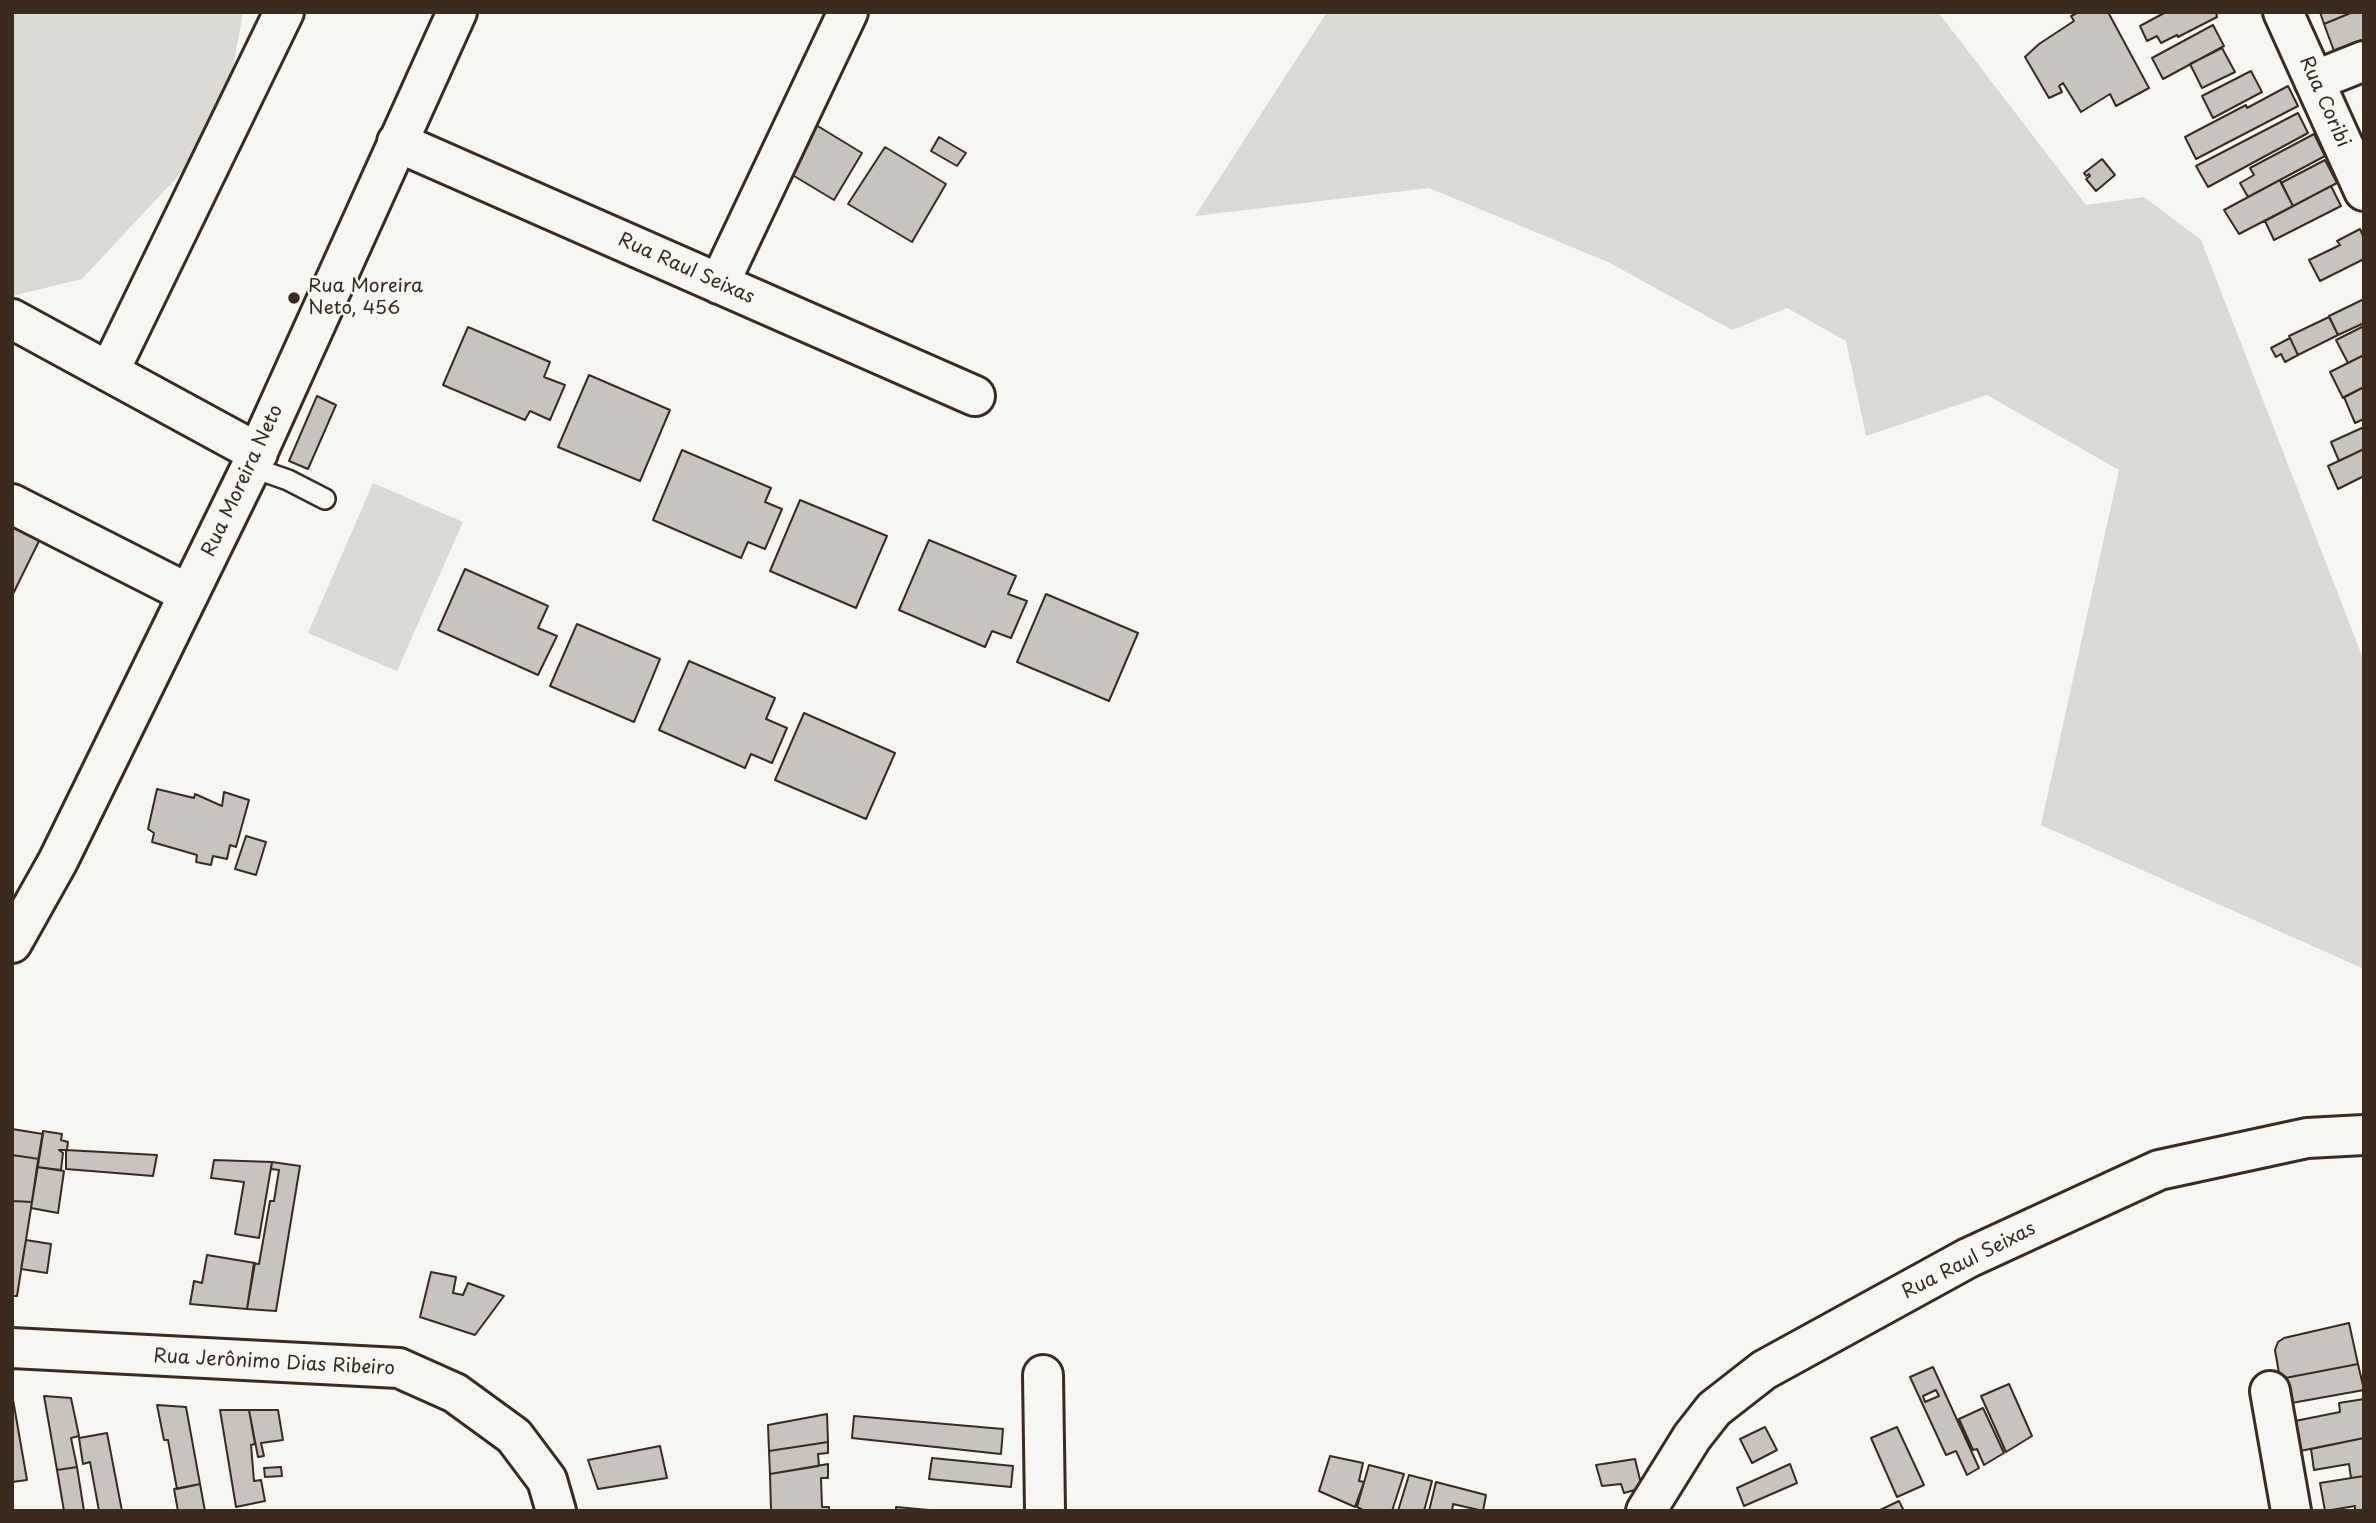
<!DOCTYPE html>
<meta charset="utf-8">
<style>
body{margin:0}
#map{position:relative;width:2376px;height:1523px;overflow:hidden;background:#f6f6f2;font-family:"Playpen Sans",sans-serif}
canvas{display:block}
.frame{position:absolute;inset:0;border:14px solid #3b2a1e;pointer-events:none}
</style>
<div id="map">
<canvas width="2376" height="1523"></canvas>
<div class="frame"></div>
</div>
<script>
const context = document.querySelector('canvas').getContext('2d');
context.lineJoin = 'round';
function fillPath(path, color) { context.fillStyle = color; context.fill(path, 'evenodd'); }
function strokePath(path, color, width, dash) { context.strokeStyle = color; context.lineWidth = width; context.lineCap = dash ? 'butt' : 'round'; context.setLineDash(dash || []); context.stroke(path); }
function drawText(font, color, halo, rows, align = 'center') {
  context.font = font + ' "Playpen Sans",sans-serif'; context.lineWidth = 5; context.setLineDash([]); context.textBaseline = 'middle'; context.strokeStyle = halo; context.fillStyle = color; for (const [text, x, y, turn = 0] of rows) {
    context.save(); context.translate(x, y); context.rotate((+turn || 0) * Math.PI / 180); context.textAlign = isNaN(turn) ? turn : align; if (halo) context.strokeText(text, 0, 0); context.fillText(text, 0, 0); context.restore();
  }
}
fillPath(new Path2D(`
 M 12,12 L 243,12 L 222,129 L 82,279 L 12,296 Z
 M 1327,12 L 1938,12 L 2086,205 L 2144,197 L 2201,240 L 2364,661 L 2364,969 L 2041,825 L 2119,470 L 1987,395 L 1866,436 L 1846,341 L 1787,308 L 1732,330 L 1608,262 L 1429,188 L 1195,216 Z
 M 373,483 L 463,522 L 397,671 L 308,633 Z`), '#dad9d3');
const building = new Path2D(`
 M 2079,12 L 2108,12 L 2149,88 L 2116,106 L 2110,94 L 2081,112 L 2063,83 L 2059,86 L 2062,92 L 2049,98 L 2025,57 L 2039,44 L 2074,21 L 2071,16 Z
 M 2166,12 L 2216,12 L 2217,17 L 2178,37 L 2177,35 L 2161,43 L 2157,36 L 2147,41 L 2140,26 Z
 M 2320,12 L 2353,12 L 2324,24 Z
 M 2353,12 L 2364,12 L 2364,39 L 2334,51 L 2324,24 Z
 M 2213,25 L 2224,46 L 2163,79 L 2152,58 Z
 M 2222,48 L 2235,72 L 2202,88 L 2190,64 Z
 M 2251,71 L 2262,92 L 2213,118 L 2202,96 Z
 M 2288,86 L 2298,106 L 2196,159 L 2185,137 L 2246,105 L 2247,108 Z
 M 2298,113 L 2308,133 L 2208,187 L 2196,166 Z
 M 816,125 L 862,153 L 834,200 L 789,173 Z
 M 2314,134 L 2325,156 L 2248,197 L 2240,183 L 2254,175 L 2250,168 Z
 M 939,137 L 966,153 L 957,166 L 931,151 Z
 M 885,147 L 946,184 L 912,242 L 848,204 Z
 M 2102,159 L 2115,175 L 2096,191 L 2086,179 L 2090,176 L 2089,174 L 2086,176 L 2084,173 Z
 M 2325,160 L 2337,183 L 2293,206 L 2281,183 Z
 M 2280,180 L 2293,206 L 2239,234 L 2224,210 Z
 M 2331,186 L 2341,206 L 2274,240 L 2265,221 Z
 M 2360,229 L 2364,238 L 2364,259 L 2320,281 L 2309,260 L 2340,245 L 2337,241 Z
 M 2364,299 L 2364,323 L 2338,335 L 2329,316 Z
 M 2329,317 L 2338,335 L 2298,355 L 2289,336 Z
 M 2364,326 L 2364,355 L 2348,363 L 2336,340 Z
 M 468,327 L 550,362 L 544,377 L 565,385 L 550,420 L 530,411 L 525,420 L 443,385 Z
 M 2290,338 L 2298,355 L 2285,362 L 2281,354 L 2276,357 L 2271,348 Z
 M 2364,355 L 2364,387 L 2343,398 L 2330,372 Z
 M 589,375 L 670,410 L 640,481 L 558,447 Z
 M 2364,387 L 2364,419 L 2355,423 L 2344,397 Z
 M 317,396 L 336,405 L 308,469 L 289,461 Z
 M 2364,427 L 2364,449 L 2339,461 L 2331,442 Z
 M 2364,449 L 2364,476 L 2338,489 L 2328,466 Z
 M 682,450 L 771,488 L 765,502 L 782,509 L 765,549 L 748,542 L 741,558 L 653,520 Z
 M 800,500 L 887,536 L 856,608 L 770,571 Z
 M 12,525 L 40,539 L 12,596 Z
 M 929,540 L 1016,576 L 1008,594 L 1027,601 L 1011,638 L 992,631 L 985,647 L 899,610 Z
 M 465,569 L 548,606 L 538,628 L 557,636 L 538,675 L 438,630 Z
 M 1046,594 L 1138,633 L 1109,701 L 1017,662 Z
 M 577,624 L 660,659 L 634,722 L 550,686 Z
 M 689,661 L 775,698 L 766,719 L 787,728 L 772,763 L 751,754 L 745,768 L 659,730 Z
 M 804,713 L 895,753 L 866,819 L 775,780 Z
 M 157,789 L 194,798 L 195,794 L 222,806 L 224,792 L 249,800 L 236,847 L 230,845 L 227,859 L 213,856 L 211,865 L 196,862 L 197,855 L 152,842 L 154,833 L 148,829 Z
 M 246,836 L 266,842 L 256,875 L 235,869 Z
 M 12,1129 L 43,1134 L 39,1159 L 12,1155 Z
 M 43,1131 L 62,1134 L 61,1140 L 68,1142 L 67,1150 L 59,1150 L 63,1153 L 61,1170 L 37,1167 Z
 M 66,1150 L 157,1155 L 153,1176 L 66,1169 Z
 M 12,1155 L 39,1159 L 32,1202 L 12,1201 Z
 M 214,1160 L 272,1162 L 259,1238 L 235,1234 L 244,1182 L 211,1178 Z
 M 272,1162 L 300,1166 L 276,1311 L 247,1309 L 254,1263 L 259,1264 L 270,1201 L 274,1201 L 279,1170 L 271,1169 Z
 M 37,1167 L 64,1171 L 58,1213 L 31,1208 Z
 M 12,1201 L 32,1202 L 17,1296 L 12,1296 Z
 M 26,1240 L 51,1244 L 47,1273 L 21,1269 Z
 M 207,1255 L 255,1263 L 247,1309 L 190,1304 L 194,1281 L 202,1283 Z
 M 431,1272 L 456,1277 L 453,1293 L 463,1295 L 468,1283 L 504,1296 L 475,1335 L 420,1317 Z
 M 2349,1323 L 2358,1364 L 2280,1379 L 2275,1350 L 2278,1342 L 2284,1338 Z
 M 2358,1364 L 2364,1390 L 2286,1404 L 2280,1379 Z
 M 1933,1367 L 1979,1468 L 1967,1475 L 1956,1451 L 1946,1455 L 1910,1377 ZM 1936,1390 L 1939,1396 L 1925,1402 L 1923,1396 Z
 M 2009,1384 L 2032,1436 L 2006,1452 L 1981,1396 Z
 M 12,1394 L 27,1480 L 12,1482 Z
 M 44,1396 L 71,1398 L 79,1436 L 71,1438 L 77,1467 L 57,1470 Z
 M 2364,1399 L 2364,1438 L 2295,1452 L 2290,1422 L 2340,1412 L 2339,1403 Z
 M 157,1405 L 186,1407 L 200,1484 L 177,1489 L 168,1440 L 164,1440 Z
 M 1983,1408 L 2004,1453 L 1984,1465 L 1977,1449 L 1973,1450 L 1959,1419 Z
 M 220,1410 L 249,1410 L 255,1444 L 251,1445 L 254,1481 L 261,1480 L 265,1501 L 236,1507 Z
 M 249,1410 L 278,1410 L 283,1440 L 261,1443 L 264,1456 L 258,1457 Z
 M 827,1414 L 828,1442 L 769,1451 L 768,1425 Z
 M 854,1416 L 1003,1429 L 1001,1454 L 852,1438 Z
 M 1765,1427 L 1777,1450 L 1752,1463 L 1740,1439 Z
 M 1897,1427 L 1924,1485 L 1897,1497 L 1871,1438 Z
 M 107,1433 L 122,1511 L 99,1511 L 90,1462 L 83,1464 L 79,1438 Z
 M 2364,1438 L 2364,1476 L 2351,1478 L 2349,1464 L 2314,1470 L 2311,1449 Z
 M 828,1442 L 828,1453 L 818,1454 L 819,1466 L 770,1474 L 769,1451 Z
 M 660,1446 L 667,1478 L 598,1489 L 588,1460 Z
 M 1330,1456 L 1363,1463 L 1359,1481 L 1364,1482 L 1355,1507 L 1319,1491 Z
 M 932,1458 L 1013,1466 L 1011,1487 L 929,1479 Z
 M 1635,1459 L 1642,1488 L 1624,1493 L 1621,1484 L 1602,1486 L 1596,1465 Z
 M 828,1464 L 828,1478 L 821,1478 L 822,1507 L 829,1507 L 829,1511 L 771,1511 L 770,1474 Z
 M 1790,1464 L 1797,1483 L 1744,1506 L 1737,1488 Z
 M 1369,1465 L 1404,1474 L 1392,1511 L 1365,1511 L 1357,1507 Z
 M 77,1467 L 84,1511 L 64,1511 L 57,1470 Z
 M 281,1467 L 282,1476 L 265,1477 L 264,1468 Z
 M 1409,1475 L 1432,1481 L 1424,1511 L 1398,1511 Z
 M 2364,1476 L 2364,1511 L 2355,1511 L 2355,1506 L 2325,1511 L 2320,1483 Z
 M 1436,1482 L 1486,1495 L 1483,1511 L 1453,1504 L 1452,1511 L 1429,1511 Z
 M 200,1484 L 205,1511 L 178,1511 L 174,1489 Z
 M 1899,1501 L 1904,1511 L 1878,1511 Z
 M 896,1507 L 940,1511 L 896,1511 Z`);
fillPath(building, '#c8c3be');
strokePath(building, '#3b2a1e', 2);
const lane = new Path2D(`
 M 251,467 L 288,480 L 325,499`);
const street = new Path2D(`
 M 2283,12 L 2364,191
 M 2314,81 L 2364,61
 M 397,142 L 975,396
 M 719,284 L 848,12
 M 12,319 L 258,453
 M 109,372 L 284,12
 M 12,504 L 189,594
 M 12,943 L 58,861 L 251,467 L 457,12
 M 12,1348 L 399,1368 L 455,1393 L 514,1436 L 547,1480 L 556,1511
 M 1043,1375 L 1045,1511
 M 2270,1391 L 2291,1511
 M 1646,1511 L 1692,1437 L 1714,1409 L 1764,1370 L 1968,1258 L 2159,1170 L 2307,1138 L 2364,1135`);
strokePath(lane, '#3b2a1e', 24);
strokePath(street, '#3b2a1e', 44);
strokePath(lane, '#f6f6f2', 19);
strokePath(street, '#f6f6f2', 38);
for (const [x, y, r, color] of [
 [294,298,7,"#3b2a1e"]
]) { const dot = new Path2D(); dot.arc(x, y, r, 0, 2 * Math.PI); context.fillStyle = color; context.fill(dot); strokePath(dot, '#f6f6f2', 2.5); }
drawText('19px', '#3b2a1e', '#f6f6f2', [
 ["Rua Coribi",2324,102,66],
 ["Rua Raul Seixas",686,269,24],
 ["Rua Moreira Neto",243,481,-65],
 ["Rua Raul Seixas",1969,1261,-27],
 ["Rua Jerônimo Dias Ribeiro",274,1363,3]
]);
drawText('19px', '#3b2a1e', '#f6f6f2', [
 ["Rua Moreira",308,287],
 ["Neto, 456",308,309]
], 'left');
</script>
